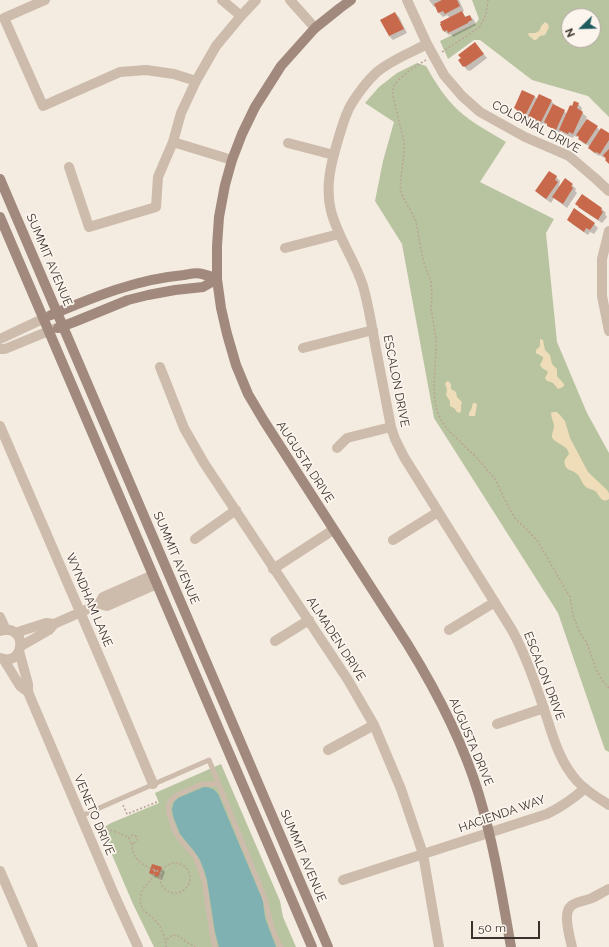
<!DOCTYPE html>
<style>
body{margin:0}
#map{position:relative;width:609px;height:947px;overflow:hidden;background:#f4ebe1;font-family:Raleway,sans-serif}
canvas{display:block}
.north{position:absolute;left:561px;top:8px;width:40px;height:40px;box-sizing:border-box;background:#fbf5ee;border:1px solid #aea6a0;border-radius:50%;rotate:247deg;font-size:11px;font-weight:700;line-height:16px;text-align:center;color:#3b302b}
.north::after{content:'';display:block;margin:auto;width:14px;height:18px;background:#1f5a5e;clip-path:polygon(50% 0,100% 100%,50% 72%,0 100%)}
.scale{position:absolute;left:471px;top:921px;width:69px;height:18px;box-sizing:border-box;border:2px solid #3b302b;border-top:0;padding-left:5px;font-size:12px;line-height:14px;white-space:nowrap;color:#3b302b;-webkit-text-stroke:3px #fbf5ee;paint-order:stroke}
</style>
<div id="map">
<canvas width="609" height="947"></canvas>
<div class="north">N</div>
<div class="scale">50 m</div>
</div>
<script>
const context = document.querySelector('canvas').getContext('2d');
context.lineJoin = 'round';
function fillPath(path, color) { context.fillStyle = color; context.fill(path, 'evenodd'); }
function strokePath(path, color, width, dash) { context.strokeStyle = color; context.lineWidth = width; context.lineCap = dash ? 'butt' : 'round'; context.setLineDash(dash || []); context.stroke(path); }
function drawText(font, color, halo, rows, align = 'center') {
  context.font = font + ' Raleway,sans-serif'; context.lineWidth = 3.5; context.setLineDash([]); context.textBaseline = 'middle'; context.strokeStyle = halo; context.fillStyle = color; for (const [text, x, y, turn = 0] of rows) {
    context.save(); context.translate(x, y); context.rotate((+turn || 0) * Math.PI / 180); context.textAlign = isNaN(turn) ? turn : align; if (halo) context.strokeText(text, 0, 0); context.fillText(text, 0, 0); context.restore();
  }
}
fillPath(new Path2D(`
 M 472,0 L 609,0 L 609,117 L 588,96 L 532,80 L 480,40 L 474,40 L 448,59 L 440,41 L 476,23 L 479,19 ZM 569,16 L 593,16 L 593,40 L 569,40 Z
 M 417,63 L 426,66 C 435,82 445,98 459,111 C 472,123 490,132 506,142 L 480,182 L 554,219 L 546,233 L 557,342 L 587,413 L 609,453 L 609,752 L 605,750 L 558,613 L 434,418 L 402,244 L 375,201 L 383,161 L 394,122 L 365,103 L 379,87 L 397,73 Z
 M 221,764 L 280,901 L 283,917 L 296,947 L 154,947 L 133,904 L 101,829 L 111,823 L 159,803 L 155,793 Z`), '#b8c4a0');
fillPath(new Path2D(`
 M 545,22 L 548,24 L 549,27 L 545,35 L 540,36 L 536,40 L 534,40 L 528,35 L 529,33 L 535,33 L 539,31 L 542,25 Z
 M 540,339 L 543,340 L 545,350 L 550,355 L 552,364 L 557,369 L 557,376 L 564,384 L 564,386 L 561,388 L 558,389 L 553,383 C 550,381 547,383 545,378 L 548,372 L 547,371 L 542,368 L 540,365 L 543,359 L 543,357 L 536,353 L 536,350 L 540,346 Z
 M 448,381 L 451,384 L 451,389 L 456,392 L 457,397 L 462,402 L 461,406 L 461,411 L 460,413 L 457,412 L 454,408 L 450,406 L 450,401 L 446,395 L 447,389 L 445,384 L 446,382 Z
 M 473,403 L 476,403 L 477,405 L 475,416 L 469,416 L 469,413 L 471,410 Z
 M 553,412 L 557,412 L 560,415 L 565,421 L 570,438 L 588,472 L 608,491 L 609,494 L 609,499 C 601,504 600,495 595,491 C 592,489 588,489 586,487 C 582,484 581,478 577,474 C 573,470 567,471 565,465 C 563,460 567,457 569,454 C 568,445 558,445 553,439 C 550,435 554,431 554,426 C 554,422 551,418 551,413 Z`), '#efdcb8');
fillPath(new Path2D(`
 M 204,787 C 211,787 214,789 218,794 L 263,901 L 265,918 L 276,947 L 219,947 L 215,932 L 207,880 L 204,870 L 200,860 L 194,851 L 180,834 L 173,816 L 172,809 L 174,802 L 178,798 Z`), '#7fb0b2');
fillPath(new Path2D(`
 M 429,0 L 459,0 L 464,11 L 462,12 L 466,17 L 470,16 L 474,20 L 476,25 L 453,37 L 451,34 L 449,35 L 443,30 L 450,18 L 447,15 L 443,17 L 439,13 L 436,6 L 434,7 Z
 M 395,13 L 399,17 L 407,33 L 393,40 L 389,36 Z
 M 475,44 L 487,58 L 470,71 L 469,70 L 468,71 L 459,60 Z
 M 534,96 L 537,99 L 551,101 L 555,105 L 564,111 L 567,114 L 578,104 L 582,108 L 581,112 L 587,117 L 586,119 L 600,130 L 609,134 L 609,162 L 605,156 L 604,158 L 600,155 L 599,156 L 593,152 L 589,148 L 589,146 L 583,143 L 579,139 L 580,138 L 578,136 L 577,137 L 574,136 L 573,138 L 564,134 L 561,131 L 560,133 L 552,129 L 546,123 L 545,126 L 535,122 L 530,117 L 528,121 L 521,118 L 517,114 Z
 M 556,177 L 560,181 L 559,185 L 560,186 L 572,185 L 576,189 L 575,191 L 577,193 L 567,208 L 554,198 L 551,203 L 540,195 L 536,191 Z
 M 582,196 L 602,209 L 606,213 L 605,214 L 607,217 L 602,223 L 584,211 L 577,204 Z
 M 568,219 L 594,224 L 598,228 L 594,234 L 590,232 L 588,235 L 572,224 Z
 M 161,868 L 165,872 L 162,880 L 154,877 L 150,873 Z`), '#0003');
fillPath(new Path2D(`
 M 442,0 L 457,0 L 460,6 L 445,14 L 443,11 L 438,13 L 434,4 Z
 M 462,11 L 465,17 L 470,15 L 472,20 L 468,22 L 468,23 L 448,33 L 447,30 L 444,32 L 444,30 L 443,31 L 440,24 L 441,24 L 440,22 Z
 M 395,12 L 404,29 L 389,36 L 380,20 Z
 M 475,42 L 484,54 L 465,67 L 464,66 L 463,67 L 458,60 L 461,58 L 458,55 Z
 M 522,90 L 535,96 L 524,118 L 516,114 L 517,110 L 514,108 Z
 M 539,94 L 552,100 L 541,122 L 537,120 L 536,121 L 530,118 L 530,117 L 528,116 Z
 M 574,101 L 579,103 L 577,108 L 583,112 L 573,134 L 569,132 L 568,134 L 559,130 L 570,105 L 572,106 Z
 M 553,104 L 565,110 L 556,130 L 547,126 L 547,124 L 544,122 Z
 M 587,119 L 598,126 L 586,144 L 578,139 L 579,137 L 576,135 Z
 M 601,128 L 609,133 L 609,140 L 600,154 L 596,152 L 595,153 L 588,148 Z
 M 609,149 L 609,164 L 605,160 L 606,159 L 603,155 Z
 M 549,171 L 557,176 L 555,180 L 558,182 L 546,199 L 535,191 Z
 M 565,178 L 573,184 L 571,186 L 573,188 L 563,204 L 552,197 Z
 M 582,194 L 602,208 L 601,210 L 603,212 L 598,220 L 578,207 L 579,207 L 575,204 Z
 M 574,208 L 595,223 L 590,230 L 586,228 L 584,232 L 567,220 Z
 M 152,864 L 162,867 L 158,877 L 149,873 Z`), '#c8694b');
strokePath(new Path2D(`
 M 442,52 L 480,27 L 486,14 L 488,0
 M 426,60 C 417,65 395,79 393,89 C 392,91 393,93 393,96 L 404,142 L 404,153 L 400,186 L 402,195 L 416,221 L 421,250 L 424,263 L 431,282 L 432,296 L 431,308 L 436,339 L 436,349 L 434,388 L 435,401 L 437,411 L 441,420 L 448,430 L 478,459 L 495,479 L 508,506 L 515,518 L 537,540 L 570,597 L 573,615 L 579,631 L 587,643 L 596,669 L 602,680 L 609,688
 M 123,805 L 127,814 L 157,802
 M 99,826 L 129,837
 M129 839a4 4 0 1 1 8 0a4 4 0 1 1-8 0Z
 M 132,843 C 132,862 145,866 160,872
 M160 878a15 15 0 1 1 30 0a15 15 0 1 1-30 0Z
 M 155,870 C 154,874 152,878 150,881 C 146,886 142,888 141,894 C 137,911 150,913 158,924 C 163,930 165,939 166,947
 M 165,943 L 169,937 C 177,933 179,936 185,941 C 188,943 192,945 195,947`), '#b9a596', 1.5, [2, 2]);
strokePath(new Path2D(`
 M 81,816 L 209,760 L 264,896 C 269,913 271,932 281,947
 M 215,947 L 212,934 L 204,881 L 200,869 L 195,857 L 179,838 L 174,829 L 169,814 L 168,806 L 171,800 L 177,795 L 202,784 L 219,784`), '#cdbbac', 5);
strokePath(new Path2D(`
 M 45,0 L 4,18 L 43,106 L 120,72 L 146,70 L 174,74 L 196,81
 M 222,0 L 241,16
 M 290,0 L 315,28
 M 407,0 L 427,44 L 444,75 L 462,96 L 480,112 L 525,137 L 569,156 L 596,179 L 609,191
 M 427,44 C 410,53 391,60 377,72 C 367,81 359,92 352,103 C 345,114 342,127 338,140 C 331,163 325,187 331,211 C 338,238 355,260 363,286 C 369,307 372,328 376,349 C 381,375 386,401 391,427 L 395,439 L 404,457 L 512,630 C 525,654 534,680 543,706 C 552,733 558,760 577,781 C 586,791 598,798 609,805
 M 173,142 L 232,160
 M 288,143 L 334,155
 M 69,167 L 89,227 L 156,207 L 158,177 L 173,142 L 181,113 L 196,81 L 216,46 L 241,16 L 256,0
 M 609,231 L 602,259 L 602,296 L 609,331
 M 285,248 L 339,234
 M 0,339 L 51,315
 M 303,348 L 373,330
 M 0,349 L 5,349 L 56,328
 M 160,367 L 184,428 L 204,463 L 348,680 L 374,725 L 401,789 L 423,854 L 439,947
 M 0,426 L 109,679 L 153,784
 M 337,448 L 347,438 L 391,427
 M 195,539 L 236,510
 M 393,540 L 438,512
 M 273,569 L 333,530
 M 99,604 L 107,606 L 157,584
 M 0,617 L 6,630
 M 449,630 L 495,602
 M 0,631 C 28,622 26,668 0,658
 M 15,633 L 46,623 L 54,624
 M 275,641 L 309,620
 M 21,646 L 49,630 L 54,624 L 99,604 L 103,597 L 153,575
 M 19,651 L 28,684 L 28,692 L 113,892 L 138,947
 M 4,660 L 20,686 L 28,692
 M 497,724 L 544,708
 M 328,750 L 374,725
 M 0,871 L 33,947
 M 343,880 L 547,814 C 561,807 573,799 584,789
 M 572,947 C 570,938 567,928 567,919 C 566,901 580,903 592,898 C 598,895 603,892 609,889`), '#cdbbac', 10);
strokePath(new Path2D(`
 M 351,0 L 340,8 L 315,28 L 281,66 L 255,107 L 242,134 L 232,160 L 225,185 L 219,217 L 217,246 L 217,279 L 221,308 L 227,334 L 236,365 L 248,394 L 264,421 L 408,645 C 437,692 463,742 479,795 C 494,845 502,896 511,947
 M 0,179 L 328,947
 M 0,217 L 312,947
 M 51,315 C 94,297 137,279 184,275 C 190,274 197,272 202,274 C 207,275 212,277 217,279
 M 58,328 L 74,322 L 128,300 L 148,295 L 175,290 L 203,287 L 217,279`), '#a18a7d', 10);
drawText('12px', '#3b302b', '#fbf5ee', [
 ["COLONIAL DRIVE",536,127,28],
 ["SUMMIT AVENUE",49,260,67],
 ["ESCALON DRIVE",396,381,79],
 ["AUGUSTA DRIVE",305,462,57],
 ["SUMMIT AVENUE",176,558,67],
 ["WYNDHAM LANE",89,600,67],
 ["ALMADEN DRIVE",336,639,57],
 ["ESCALON DRIVE",544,676,69],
 ["AUGUSTA DRIVE",471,742,67],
 ["HACIENDA WAY",502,814,-19],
 ["VENETO DRIVE",94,815,67],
 ["SUMMIT AVENUE",303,856,67]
]);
</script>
